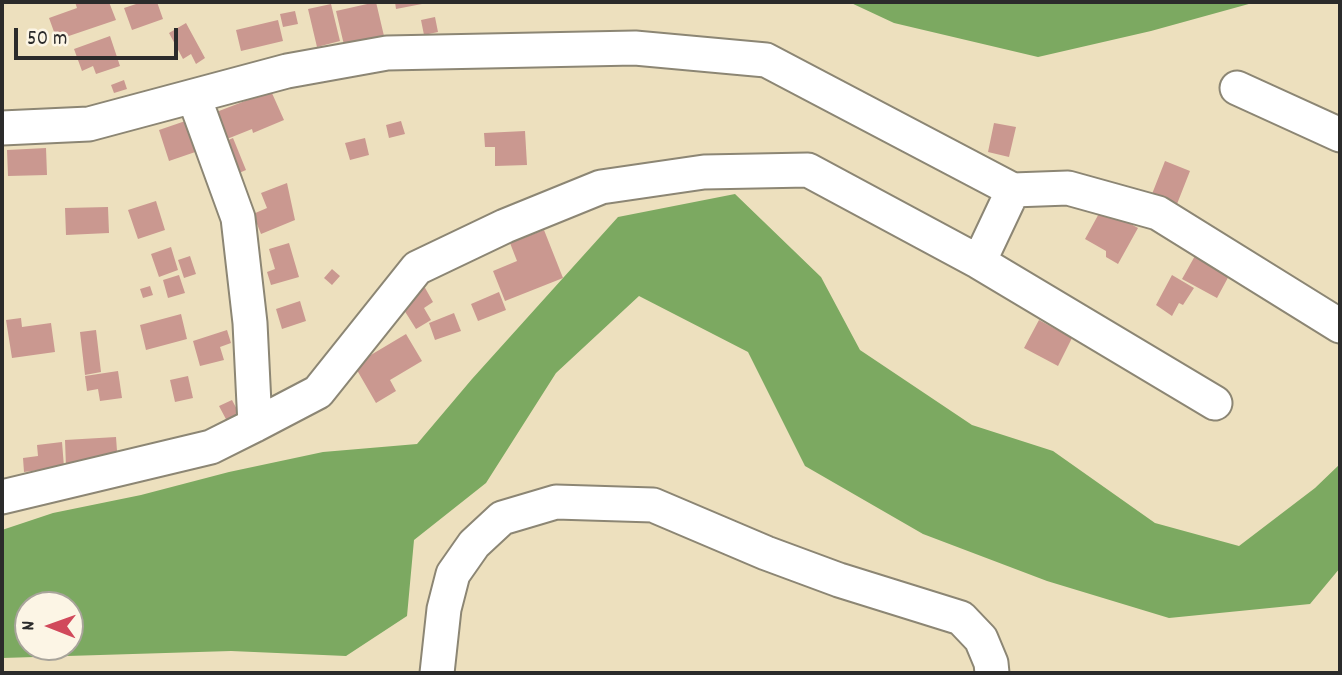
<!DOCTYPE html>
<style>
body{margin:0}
#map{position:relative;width:1342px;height:675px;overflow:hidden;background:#ede0be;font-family:Dekko,sans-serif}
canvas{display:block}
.frame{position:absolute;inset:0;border:4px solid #2b2b2b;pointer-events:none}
.north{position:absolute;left:14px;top:591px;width:70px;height:70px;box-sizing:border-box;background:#fcf5e5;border:2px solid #a8a49b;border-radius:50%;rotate:271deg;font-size:19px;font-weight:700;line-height:28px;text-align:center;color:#2b2b2b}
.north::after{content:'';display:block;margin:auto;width:24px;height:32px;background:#d1495b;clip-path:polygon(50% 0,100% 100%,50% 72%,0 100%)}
.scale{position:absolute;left:14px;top:28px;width:164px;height:32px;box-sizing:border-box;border:4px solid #2b2b2b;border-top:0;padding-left:9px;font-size:21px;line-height:24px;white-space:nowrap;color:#2b2b2b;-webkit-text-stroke:5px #fcf5e5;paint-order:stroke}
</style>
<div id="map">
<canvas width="1342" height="675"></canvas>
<div class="frame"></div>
<div class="north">N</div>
<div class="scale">50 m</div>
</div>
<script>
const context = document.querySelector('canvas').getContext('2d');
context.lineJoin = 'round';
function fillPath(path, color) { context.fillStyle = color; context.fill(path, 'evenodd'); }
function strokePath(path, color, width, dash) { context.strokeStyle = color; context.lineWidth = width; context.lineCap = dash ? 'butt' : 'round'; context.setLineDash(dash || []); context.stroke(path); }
fillPath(new Path2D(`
 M 849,2 L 1256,2 L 1151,31 L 1038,57 L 894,23 Z
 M 735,194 L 821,277 L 860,350 L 972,425 L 1053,451 L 1155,523 L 1239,546 L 1315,488 L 1340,464 L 1340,568 L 1310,604 L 1169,618 L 1047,581 L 923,534 L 805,466 L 748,352 L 639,296 L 556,373 L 486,483 L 414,540 L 407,616 L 346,656 L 231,651 L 2,658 L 2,530 L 53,513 L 141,495 L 229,472 L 323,452 L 417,444 L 472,379 L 618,217 ZM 28,605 L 70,605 L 70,647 L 28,647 Z`), '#7ca961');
fillPath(new Path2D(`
 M 75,2 L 109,2 L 116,20 L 57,40 L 49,18 L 77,8 Z
 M 142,2 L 157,2 L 163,19 L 132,30 L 124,8 Z
 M 376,2 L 384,36 L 344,45 L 336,11 Z
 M 395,2 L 421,2 L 422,4 L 396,9 Z
 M 331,4 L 340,41 L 317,47 L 308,9 Z
 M 295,11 L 298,24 L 283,27 L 280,14 Z
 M 435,17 L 438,32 L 424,35 L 421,20 Z
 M 278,20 L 283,41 L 241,51 L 236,30 Z
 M 186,23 L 205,58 L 196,64 L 191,54 L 183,59 L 169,33 Z
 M 110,36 L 120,66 L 96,74 L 93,66 L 82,71 L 74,49 Z
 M 124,80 L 127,89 L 114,93 L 111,85 Z
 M 271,91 L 284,120 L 253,133 L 252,129 L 217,143 L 206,116 Z
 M 194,118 L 204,149 L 169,161 L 159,130 Z
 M 401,121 L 405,134 L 389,138 L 386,125 Z
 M 994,123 L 1016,127 L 1009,157 L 988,152 Z
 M 525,131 L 527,165 L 495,166 L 495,147 L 485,147 L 484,133 Z
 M 233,138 L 246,170 L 232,176 L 219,144 Z
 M 365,138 L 369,155 L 350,160 L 345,143 Z
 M 46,148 L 47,175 L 8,176 L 7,150 Z
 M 1165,161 L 1190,171 L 1177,204 L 1152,194 Z
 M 287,183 L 295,220 L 261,234 L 253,214 L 267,208 L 261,193 Z
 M 156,201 L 165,230 L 138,239 L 128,210 Z
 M 108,207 L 109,233 L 66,235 L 65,208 Z
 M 1102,208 L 1138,228 L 1118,264 L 1106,257 L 1106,251 L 1085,239 Z
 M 544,230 L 563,278 L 505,301 L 493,271 L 517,261 L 510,243 Z
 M 289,243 L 299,277 L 271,285 L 267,272 L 275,269 L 269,249 Z
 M 171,247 L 178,270 L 159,277 L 151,254 Z
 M 1196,254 L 1231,272 L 1217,298 L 1182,279 Z
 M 190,256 L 196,274 L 184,278 L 178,260 Z
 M 332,269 L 340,276 L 332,285 L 324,278 Z
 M 179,275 L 185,293 L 168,298 L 163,280 Z
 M 1172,275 L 1194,288 L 1183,305 L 1179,303 L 1172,316 L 1156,305 Z
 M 150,286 L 153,295 L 143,298 L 140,289 Z
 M 424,286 L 433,302 L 424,308 L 431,320 L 416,329 L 399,302 Z
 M 499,292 L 506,310 L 478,321 L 471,304 Z
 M 300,301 L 306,321 L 282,329 L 276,309 Z
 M 454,313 L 461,331 L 435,340 L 429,323 Z
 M 181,314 L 187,339 L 146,350 L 140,325 Z
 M 21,318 L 22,327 L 51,323 L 55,352 L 12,358 L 6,320 Z
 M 1039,320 L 1072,338 L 1058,366 L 1024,348 Z
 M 96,330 L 101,372 L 85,375 L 80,332 Z
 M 227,330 L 231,343 L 220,347 L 224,360 L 200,366 L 193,341 Z
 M 406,334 L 422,361 L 390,380 L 396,391 L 376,403 L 354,365 Z
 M 118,371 L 122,398 L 100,401 L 98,389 L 87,391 L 85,376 Z
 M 188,376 L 193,398 L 175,402 L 170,380 Z
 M 232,400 L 241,417 L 228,423 L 219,406 Z
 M 116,437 L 118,465 L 66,467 L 65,440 Z
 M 62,442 L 64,467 L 24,472 L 23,458 L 38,456 L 37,445 Z`), '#ca9890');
const minor = new Path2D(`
 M 1237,88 L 1340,135
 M 194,97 L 238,218 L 250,323 L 255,425
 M 2,128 L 89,124 L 287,71 L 387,53 L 635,48 L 766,60 L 1013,190 L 979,262 L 808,170 L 704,172 L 601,187 L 505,226 L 417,268 L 318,392 L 255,425 L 211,447 L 2,497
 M 1013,190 L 1068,188 L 1158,213 L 1340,326
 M 979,262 L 1215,403
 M 437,673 L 444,609 L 453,574 L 474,544 L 502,518 L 556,502 L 653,505 L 766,553 L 839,580 L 961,618 L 981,639 L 991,663 L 992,673`);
strokePath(minor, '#8c8674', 37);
strokePath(minor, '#fff', 33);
</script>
